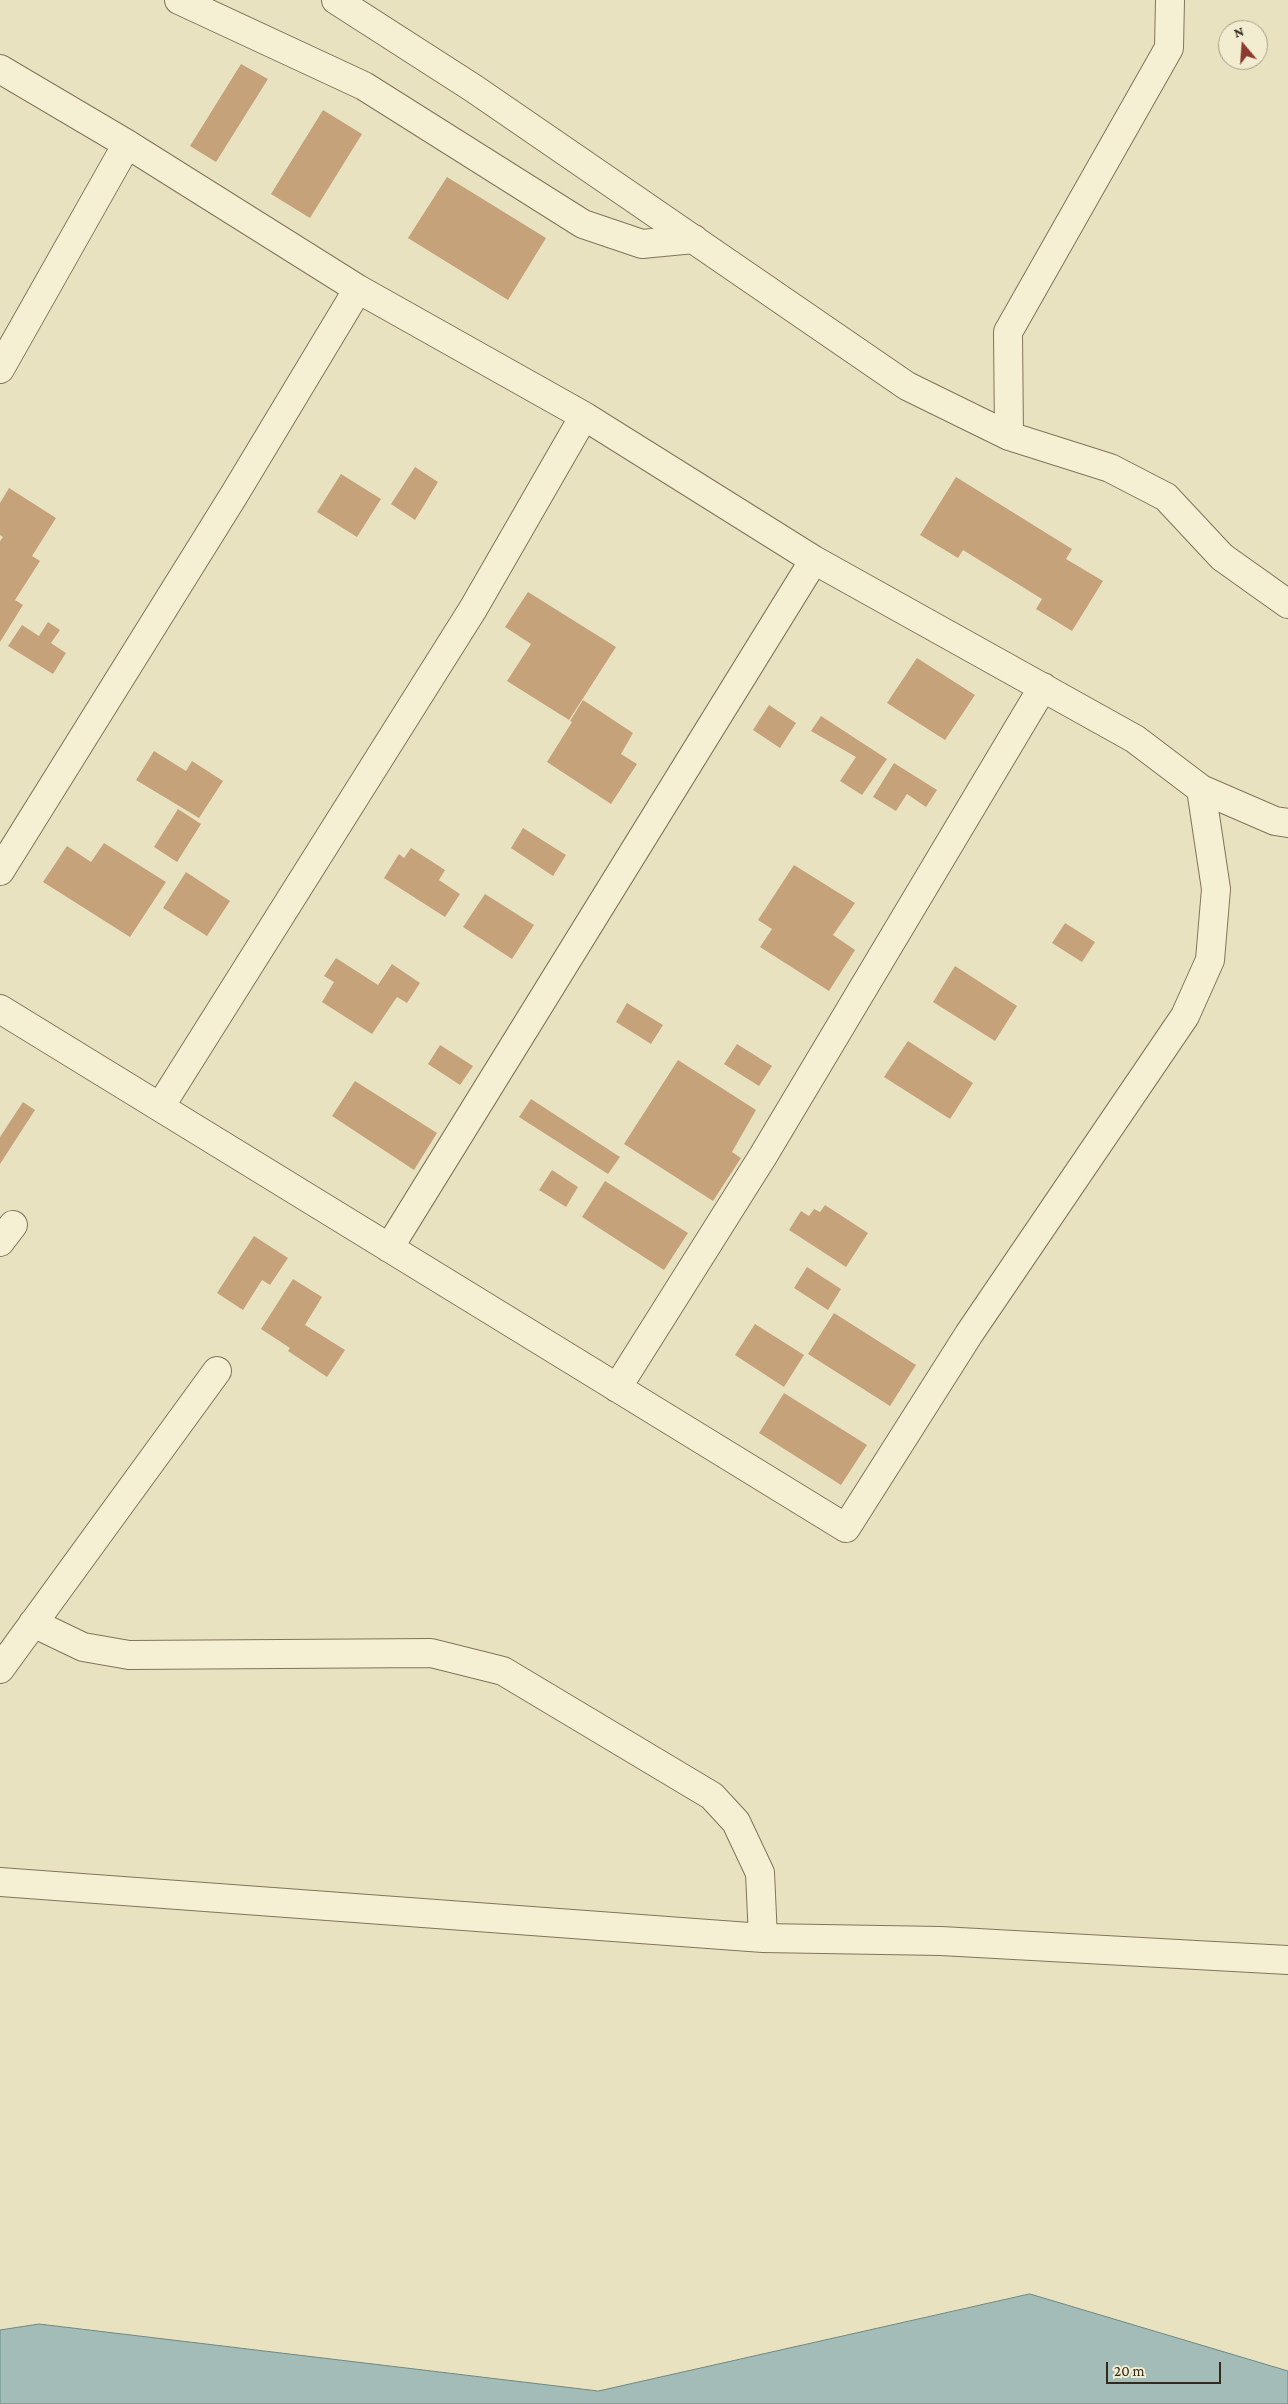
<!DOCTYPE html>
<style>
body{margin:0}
#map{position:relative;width:1288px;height:2404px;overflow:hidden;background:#e9e2c1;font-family:"Crimson Pro",serif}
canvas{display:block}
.north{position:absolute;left:1218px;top:20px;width:50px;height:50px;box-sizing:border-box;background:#f2ecd0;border:1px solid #a59e88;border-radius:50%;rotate:342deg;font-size:14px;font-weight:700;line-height:20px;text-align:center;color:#322a1d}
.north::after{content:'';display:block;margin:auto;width:18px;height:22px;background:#8b3a2f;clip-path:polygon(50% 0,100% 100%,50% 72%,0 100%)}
.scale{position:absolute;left:1106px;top:2362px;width:115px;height:22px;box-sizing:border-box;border:2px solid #322a1d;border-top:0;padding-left:6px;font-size:15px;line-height:18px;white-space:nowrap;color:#322a1d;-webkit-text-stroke:4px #f2ecd0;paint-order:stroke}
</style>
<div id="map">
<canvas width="1288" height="2404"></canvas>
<div class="north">N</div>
<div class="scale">20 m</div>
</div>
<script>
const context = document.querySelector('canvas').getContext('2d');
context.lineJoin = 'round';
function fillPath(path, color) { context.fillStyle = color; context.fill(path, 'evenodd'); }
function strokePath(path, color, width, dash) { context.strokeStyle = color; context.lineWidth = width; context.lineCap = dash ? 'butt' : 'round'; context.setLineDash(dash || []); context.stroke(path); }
const water = new Path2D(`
 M 1030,2294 L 1288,2371 L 1288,2404 L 0,2404 L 0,2330 L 39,2324 L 598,2391 Z`);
fillPath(water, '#a3bcb8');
strokePath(water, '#6b8985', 1);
fillPath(new Path2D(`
 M 241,64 L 268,79 L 216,162 L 190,146 Z
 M 323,110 L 362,134 L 310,218 L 271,194 Z
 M 447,177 L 546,238 L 508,300 L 408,238 Z
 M 415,467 L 438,482 L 415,520 L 391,504 Z
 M 341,474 L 381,499 L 357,537 L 317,512 Z
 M 956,477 L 1072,549 L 1066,559 L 1103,581 L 1072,631 L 1036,609 L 1042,599 L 963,550 L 958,558 L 920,535 Z
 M 9,488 L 56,518 L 32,556 L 40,561 L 15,600 L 23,605 L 0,642 L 0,541 L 3,537 L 0,535 L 0,503 Z
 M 528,592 L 616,647 L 569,720 L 507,681 L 531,644 L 505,627 Z
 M 48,622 L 60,630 L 51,643 L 66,653 L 53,674 L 8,646 L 22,625 L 39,636 Z
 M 917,658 L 975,695 L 945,740 L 887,703 Z
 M 583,700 L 633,733 L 621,754 L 637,764 L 611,804 L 547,762 L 572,722 L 570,721 Z
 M 769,705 L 796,723 L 780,748 L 753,730 Z
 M 821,716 L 887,759 L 862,795 L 840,781 L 856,757 L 811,731 Z
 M 154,751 L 186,771 L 192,761 L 223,781 L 199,818 L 136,780 Z
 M 894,763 L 937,790 L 926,807 L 907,794 L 896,811 L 873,797 Z
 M 178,809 L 201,824 L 177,862 L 154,847 Z
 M 523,828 L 566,855 L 553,876 L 511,848 Z
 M 104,843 L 166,882 L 130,937 L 43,882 L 67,846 L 91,862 Z
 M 411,848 L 445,870 L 439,880 L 460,894 L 445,917 L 384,878 L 399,854 L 404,858 Z
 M 794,865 L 855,903 L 833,935 L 855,950 L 829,991 L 760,947 L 772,929 L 758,920 Z
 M 186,872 L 230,901 L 207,936 L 163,908 Z
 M 485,894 L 534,925 L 512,959 L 463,927 Z
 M 1065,923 L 1095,942 L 1082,962 L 1052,943 Z
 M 336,958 L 378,985 L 392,964 L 420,983 L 407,1003 L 397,997 L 372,1034 L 322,1002 L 334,982 L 324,976 Z
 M 955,966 L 1017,1006 L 995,1041 L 933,1002 Z
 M 627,1003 L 663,1025 L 651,1044 L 616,1022 Z
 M 908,1041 L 973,1083 L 950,1119 L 884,1077 Z
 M 737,1044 L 772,1066 L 759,1086 L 724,1064 Z
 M 440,1045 L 473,1066 L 460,1085 L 428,1064 Z
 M 678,1060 L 756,1110 L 732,1152 L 741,1158 L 713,1201 L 624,1144 Z
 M 355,1081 L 437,1133 L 414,1170 L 332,1116 Z
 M 531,1099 L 620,1157 L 608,1174 L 519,1117 Z
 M 23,1102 L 35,1110 L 0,1164 L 0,1137 Z
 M 552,1170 L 578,1187 L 566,1207 L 539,1190 Z
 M 605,1181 L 688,1233 L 664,1270 L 582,1217 Z
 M 825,1205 L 868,1233 L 846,1267 L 789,1230 L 801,1211 L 809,1216 L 814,1209 L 820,1212 Z
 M 254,1236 L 288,1258 L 270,1285 L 262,1280 L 243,1310 L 217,1293 Z
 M 807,1267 L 841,1289 L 828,1310 L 794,1288 Z
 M 293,1279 L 322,1297 L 305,1325 L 345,1350 L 327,1377 L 288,1351 L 290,1348 L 261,1329 Z
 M 834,1313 L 916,1365 L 890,1406 L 808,1354 Z
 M 755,1324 L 804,1355 L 784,1387 L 735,1355 Z
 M 784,1393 L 867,1445 L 841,1485 L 759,1433 Z`), '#c5a27a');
const minor = new Path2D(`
 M 179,0 L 364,86 L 583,224 L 642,244 L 694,239
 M 336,0 L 473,88 L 907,386 L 1009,436 L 1110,468 L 1166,497 L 1222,557 L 1288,604
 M 0,69 L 127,144 L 358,289 L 584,416 L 814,560 L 1135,739 L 1201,789 L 1275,821 L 1288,823
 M 0,369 L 127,144
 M 1009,436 L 1008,332 L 1169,48 L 1170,0
 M 0,871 L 234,495 L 358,289
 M 0,1009 L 846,1528 L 969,1334 L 1185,1016 L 1210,960 L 1216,889 L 1201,789
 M 160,1107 L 473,609 L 584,416
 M 0,1242 L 13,1225
 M 389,1248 L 814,560
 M 617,1388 L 763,1156 L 1043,687
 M 33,1623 L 83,1647 L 129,1655 L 431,1653 L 503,1671 L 712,1796 L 736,1822 L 760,1873 L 763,1938
 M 0,1669 L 217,1371
 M 0,1882 L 763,1938 L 941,1941 L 1288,1960`);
strokePath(minor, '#81745a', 30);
strokePath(minor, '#f5efd3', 28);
</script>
